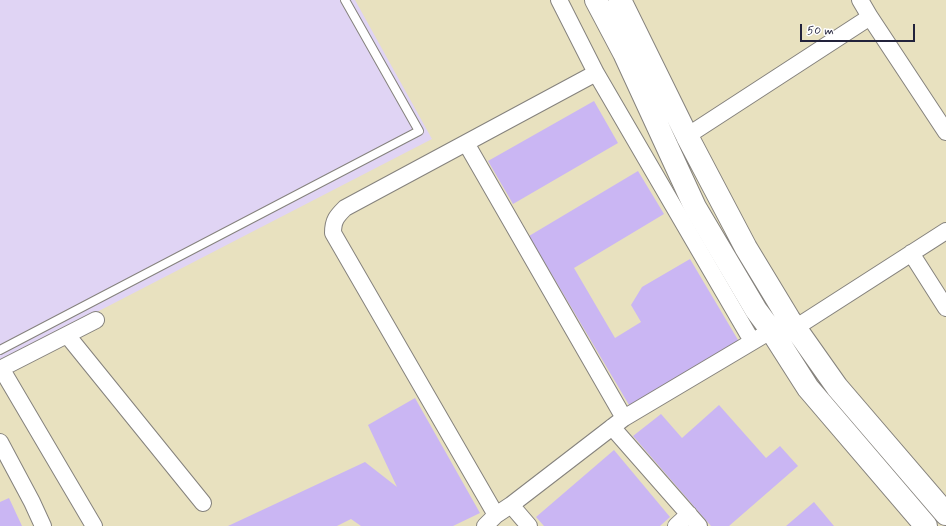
<!DOCTYPE html>
<style>
body{margin:0}
#map{position:relative;width:946px;height:526px;overflow:hidden;background:#e8e1bf;font-family:Mynerve,sans-serif}
canvas{display:block}
.scale{position:absolute;left:800px;top:24px;width:115px;height:18px;box-sizing:border-box;border:2px solid #22223b;border-top:0;padding-left:5px;font-size:12px;line-height:14px;white-space:nowrap;color:#22223b;-webkit-text-stroke:3px #fff;paint-order:stroke}
</style>
<div id="map">
<canvas width="946" height="526"></canvas>
<div class="scale">50 m</div>
</div>
<script>
const context = document.querySelector('canvas').getContext('2d');
context.lineJoin = 'round';
function fillPath(path, color) { context.fillStyle = color; context.fill(path, 'evenodd'); }
function strokePath(path, color, width, dash) { context.strokeStyle = color; context.lineWidth = width; context.lineCap = dash ? 'butt' : 'round'; context.setLineDash(dash || []); context.stroke(path); }
fillPath(new Path2D(`
 M 0,0 L 355,0 L 432,139 L 0,362 Z`), '#e0d4f4');
fillPath(new Path2D(`
 M 594,101 L 618,143 L 513,204 L 488,161 Z
 M 638,171 L 664,214 L 574,268 L 615,338 L 641,322 L 631,305 L 642,287 L 690,259 L 741,345 L 632,410 L 529,236 Z
 M 415,398 L 480,513 L 453,526 L 361,526 L 351,519 L 337,526 L 228,526 L 365,462 L 397,487 L 368,425 Z
 M 719,405 L 766,458 L 780,446 L 798,466 L 729,526 L 711,526 L 633,436 L 661,414 L 682,438 Z
 M 614,450 L 670,517 L 660,526 L 544,526 L 536,517 Z
 M 9,498 L 22,526 L 0,526 L 0,502 Z
 M 814,502 L 834,526 L 786,526 Z`), '#cab6f3');
const lane = new Path2D(`
 M 0,350 L 419,131 L 345,0`);
const street = new Path2D(`
 M 559,0 L 596,73 L 752,341
 M 860,0 L 870,17 L 946,132
 M 687,136 L 870,17
 M 466,143 L 624,418
 M 911,253 L 946,308
 M 795,328 L 946,231
 M 67,335 L 203,503
 M 1,368 L 94,526
 M 0,369 L 96,320
 M 612,427 L 699,526
 M 0,442 L 32,502 L 43,526
 M 511,505 L 529,526
 M 496,515 L 333,233 C 333,220 337,216 345,208 L 596,73
 M 485,526 L 496,515 L 511,505 L 624,418 L 762,336
 M 676,526 L 689,514`);
const highway = new Path2D(`
 M 596,0 L 624,53 L 695,207 L 756,310 L 771,330 L 808,388 L 926,526
 M 620,0 L 687,136 L 746,248 L 789,319 L 837,387 L 946,514`);
strokePath(lane, '#85827d', 10);
strokePath(street, '#85827d', 18);
strokePath(highway, '#85827d', 24);
strokePath(lane, '#fff', 8);
strokePath(street, '#fff', 16);
strokePath(highway, '#fff', 22);
</script>
